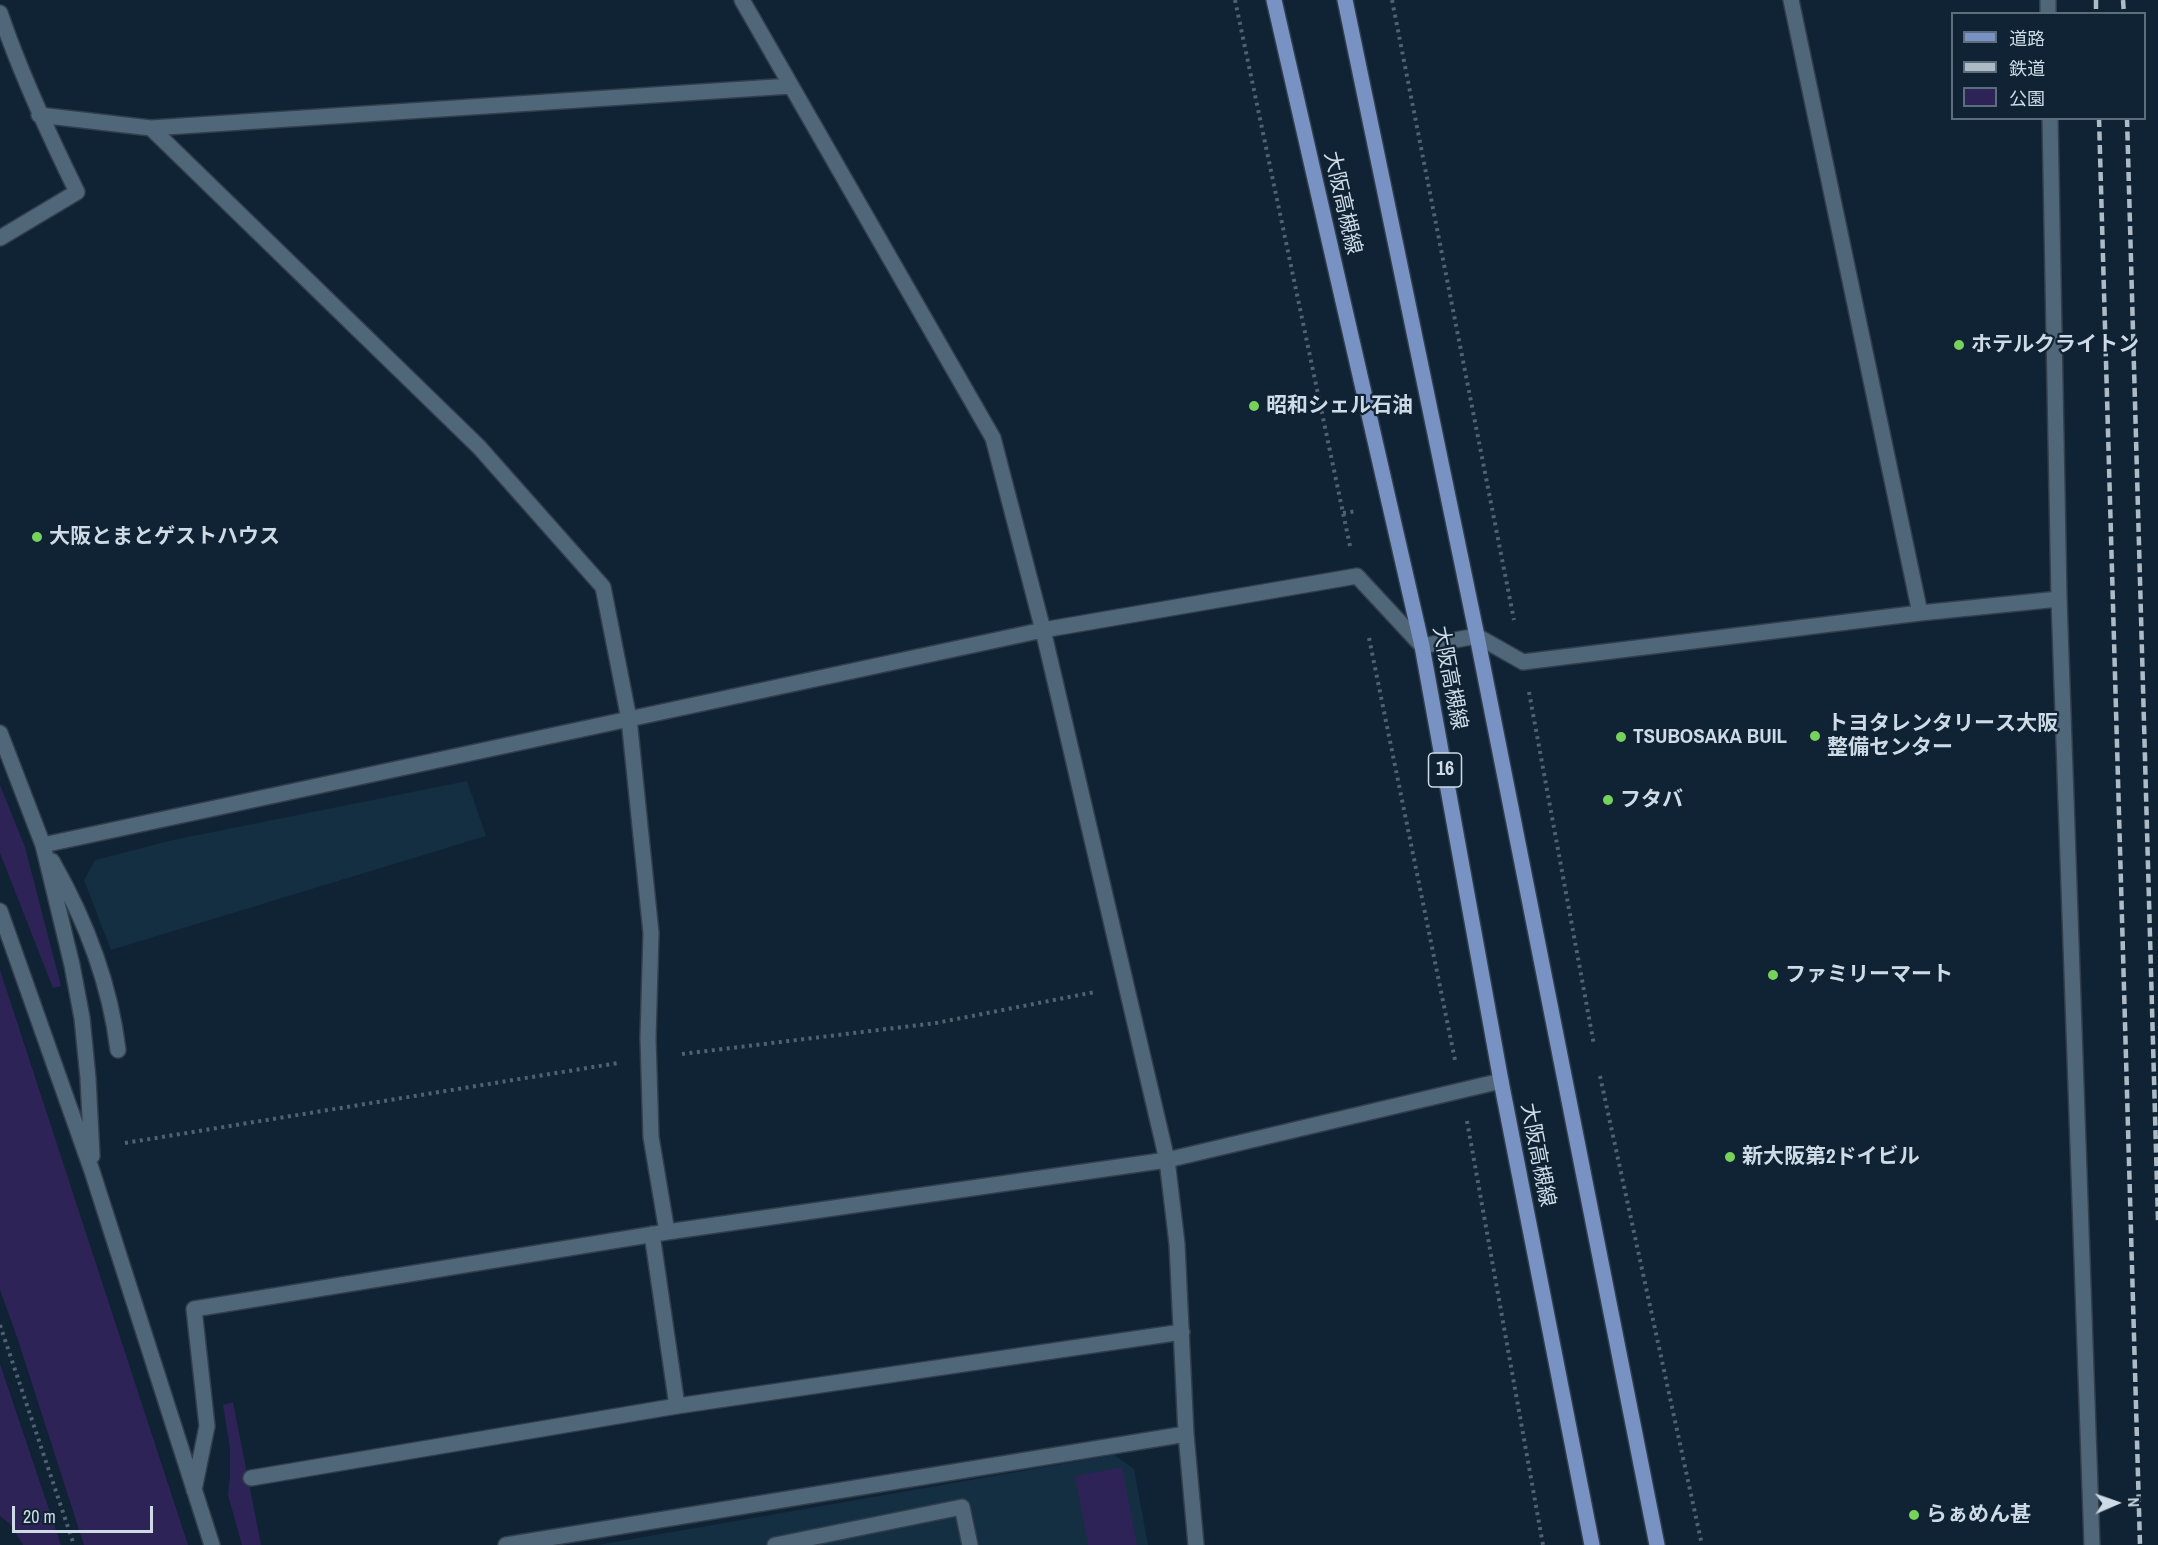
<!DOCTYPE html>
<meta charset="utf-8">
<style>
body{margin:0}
#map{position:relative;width:2158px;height:1545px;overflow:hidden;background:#102334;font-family:"Archivo Narrow","Noto Sans JP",sans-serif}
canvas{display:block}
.legend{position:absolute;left:1951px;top:12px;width:195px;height:108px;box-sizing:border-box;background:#102334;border:2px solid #5c6d7b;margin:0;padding:8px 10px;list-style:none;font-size:18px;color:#cedbe6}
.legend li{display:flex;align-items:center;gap:12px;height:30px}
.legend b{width:30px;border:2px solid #5c6d7b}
.north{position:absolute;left:2086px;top:1473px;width:60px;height:60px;-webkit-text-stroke:4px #102334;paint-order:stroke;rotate:88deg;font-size:16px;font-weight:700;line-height:24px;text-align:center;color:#cedbe6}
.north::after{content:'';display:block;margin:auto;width:21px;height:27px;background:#cedbe6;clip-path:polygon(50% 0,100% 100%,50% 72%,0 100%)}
.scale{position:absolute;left:12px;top:1506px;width:141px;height:27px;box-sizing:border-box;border:3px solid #cedbe6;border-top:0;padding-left:8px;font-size:18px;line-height:21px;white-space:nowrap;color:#cedbe6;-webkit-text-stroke:4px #102334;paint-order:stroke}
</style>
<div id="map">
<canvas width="2158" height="1545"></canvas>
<ul class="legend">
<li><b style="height:8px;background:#7992c4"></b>道路</li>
<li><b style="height:8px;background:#adbbc7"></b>鉄道</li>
<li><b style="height:16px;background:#2d2356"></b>公園</li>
</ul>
<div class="north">N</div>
<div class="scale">20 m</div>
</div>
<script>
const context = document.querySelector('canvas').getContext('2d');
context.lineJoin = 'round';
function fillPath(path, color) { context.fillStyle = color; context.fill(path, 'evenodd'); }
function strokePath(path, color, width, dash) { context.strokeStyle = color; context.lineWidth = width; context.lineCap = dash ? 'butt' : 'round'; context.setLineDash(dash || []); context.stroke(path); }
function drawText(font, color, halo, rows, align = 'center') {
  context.font = font + ' "Archivo Narrow","Noto Sans JP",sans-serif'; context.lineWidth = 4.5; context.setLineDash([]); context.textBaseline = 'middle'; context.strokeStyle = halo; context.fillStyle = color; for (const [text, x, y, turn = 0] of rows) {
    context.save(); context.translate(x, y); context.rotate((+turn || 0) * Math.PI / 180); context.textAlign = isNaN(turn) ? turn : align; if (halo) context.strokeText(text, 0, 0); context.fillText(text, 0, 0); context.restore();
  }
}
fillPath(new Path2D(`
 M 467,781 L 486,836 L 111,950 L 84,880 L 95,860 L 173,840 Z
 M 1114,1455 L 1134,1469 L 1148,1545 L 598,1545 Z`), '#142e42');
fillPath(new Path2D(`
 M 0,785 L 25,847 L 61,986 L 53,988 L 0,853 Z
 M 0,970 L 188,1545 L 84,1545 L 17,1337 L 0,1290 Z
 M 0,1364 L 61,1545 L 23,1545 L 10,1524 L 0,1516 Z
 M 233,1402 L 261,1545 L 242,1545 L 228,1495 L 230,1477 L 230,1448 L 223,1405 Z
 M 1122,1467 L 1137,1545 L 1088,1545 L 1075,1476 Z`), '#2d2356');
const minor = new Path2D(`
 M 742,0 L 993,438 L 1043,630 L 1167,1160 L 1177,1244 L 1186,1434 L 1196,1545
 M 1791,0 L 1920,613
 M 2048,0 L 2048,14
 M 0,13 C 21,75 48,133 77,192 L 0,238
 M 39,115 L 151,128 L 791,86
 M 151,128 L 479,447 L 603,587 L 629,719 L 651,933 L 648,1038 L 651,1137 L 667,1232
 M 2059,599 L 2092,1545
 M 0,733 L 43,845 L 72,965 L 82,1018 L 88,1078 L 92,1156
 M 43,845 L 1043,630 L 1357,576 L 1422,646 L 1477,636 L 1523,662 L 1920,613 L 2059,599 L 2050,118
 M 52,861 C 85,919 110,984 118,1050
 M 0,911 L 92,1171 L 212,1545
 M 652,1234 L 677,1406
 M 251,1478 L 677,1406 L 1182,1332
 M 194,1490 L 207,1426 L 194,1309 L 667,1232 L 1167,1160 L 1501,1081
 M 506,1545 L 1186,1434
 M 775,1545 L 962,1507 L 970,1545`);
const major = new Path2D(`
 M 1274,0 L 1422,646 L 1501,1081 L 1592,1545
 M 1345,0 L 1477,636 L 1657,1545`);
strokePath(minor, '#313e4c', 18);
strokePath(major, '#313e4c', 18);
strokePath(new Path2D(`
 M 1235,0 L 1350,546
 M 1392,0 L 1514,620
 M 1343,513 L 1357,511
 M 1369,638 L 1455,1060
 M 1529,692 L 1594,1045
 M 682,1054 L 936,1023 L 1095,992
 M 1600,1076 L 1702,1545
 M 1467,1121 L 1543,1545
 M 125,1143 L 618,1063
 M 0,1325 L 74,1545`), '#506170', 4, [3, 4.5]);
strokePath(minor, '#506679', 15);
strokePath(major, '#7992c4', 15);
strokePath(new Path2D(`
 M 2096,0 L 2096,14
 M 2123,0 L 2124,14
 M 2099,118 L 2140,1545
 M 2127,118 L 2158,1221`), '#adbbc7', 4.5, [9, 4.5]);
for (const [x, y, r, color] of [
 [1959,345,6,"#76d25a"],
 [1254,406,6,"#76d25a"],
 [37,537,6,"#76d25a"],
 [1815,736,6,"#76d25a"],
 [1621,737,6,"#76d25a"],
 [1608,800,6,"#76d25a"],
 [1773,975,6,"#76d25a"],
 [1730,1157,6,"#76d25a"],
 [1914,1515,6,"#76d25a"]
]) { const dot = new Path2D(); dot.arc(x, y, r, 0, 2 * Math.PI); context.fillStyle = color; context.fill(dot); strokePath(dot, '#102334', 2); }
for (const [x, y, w] of [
 [1445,770,33]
]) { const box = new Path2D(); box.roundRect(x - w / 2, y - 17, w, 34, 4.5); context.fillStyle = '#102334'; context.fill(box); strokePath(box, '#cedbe6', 1.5); }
drawText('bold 20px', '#cedbe6', null, [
 ["16",1445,770]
]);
drawText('21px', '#cedbe6', '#102334', [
 ["大阪高槻線",1342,203,77],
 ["大阪高槻線",1449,678,79],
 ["大阪高槻線",1537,1155,79]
]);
drawText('bold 21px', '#cedbe6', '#102334', [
 ["ホテルクライトン",1971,345],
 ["昭和シェル石油",1266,406],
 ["大阪とまとゲストハウス",49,537],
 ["トヨタレンタリース大阪",1827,724],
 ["整備センター",1827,748],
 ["TSUBOSAKA BUIL",1633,737],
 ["フタバ",1620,800],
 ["ファミリーマート",1785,975],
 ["新大阪第2ドイビル",1742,1157],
 ["らぁめん甚",1926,1515]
], 'left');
</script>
